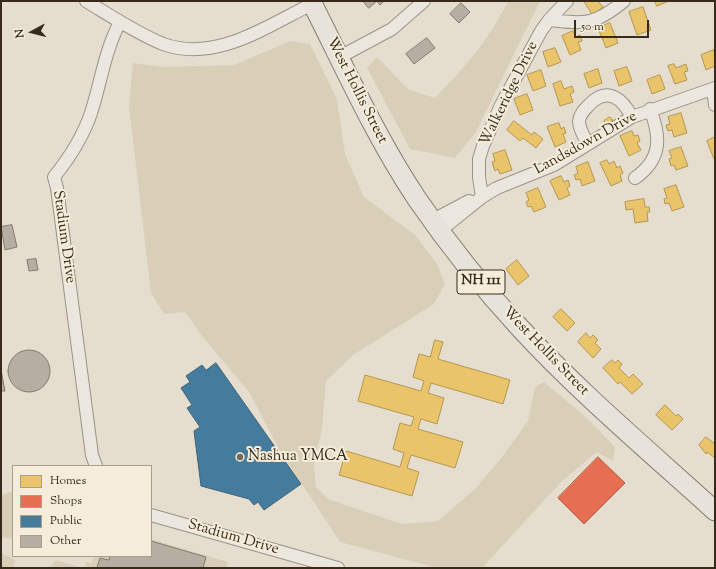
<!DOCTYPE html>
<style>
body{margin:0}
#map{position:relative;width:716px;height:569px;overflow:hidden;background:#e5dece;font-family:"Sorts Mill Goudy",serif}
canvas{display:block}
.frame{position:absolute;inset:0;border:2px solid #382a1b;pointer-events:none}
.legend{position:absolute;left:12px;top:465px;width:140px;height:92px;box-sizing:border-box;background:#f5ecd9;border:1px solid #a99e8d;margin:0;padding:5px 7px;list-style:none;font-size:12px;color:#382a1b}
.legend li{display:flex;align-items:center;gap:8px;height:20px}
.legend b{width:20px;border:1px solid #a99e8d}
.north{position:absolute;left:12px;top:12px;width:40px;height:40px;-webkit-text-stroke:3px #f5ecd9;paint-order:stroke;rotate:263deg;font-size:11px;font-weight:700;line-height:16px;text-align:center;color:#382a1b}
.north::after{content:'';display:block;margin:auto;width:14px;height:18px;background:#382a1b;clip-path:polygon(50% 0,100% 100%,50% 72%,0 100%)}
.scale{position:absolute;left:574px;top:20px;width:75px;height:18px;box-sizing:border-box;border:2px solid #382a1b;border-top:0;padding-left:5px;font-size:12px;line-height:14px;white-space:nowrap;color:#382a1b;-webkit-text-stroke:3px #f5ecd9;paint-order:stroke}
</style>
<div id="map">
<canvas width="716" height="569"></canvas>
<div class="frame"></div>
<ul class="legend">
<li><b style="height:11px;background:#e9c46a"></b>Homes</li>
<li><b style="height:11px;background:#e76f51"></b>Shops</li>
<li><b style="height:11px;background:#457b9d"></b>Public</li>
<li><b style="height:11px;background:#b4aea3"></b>Other</li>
</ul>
<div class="north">N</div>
<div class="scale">50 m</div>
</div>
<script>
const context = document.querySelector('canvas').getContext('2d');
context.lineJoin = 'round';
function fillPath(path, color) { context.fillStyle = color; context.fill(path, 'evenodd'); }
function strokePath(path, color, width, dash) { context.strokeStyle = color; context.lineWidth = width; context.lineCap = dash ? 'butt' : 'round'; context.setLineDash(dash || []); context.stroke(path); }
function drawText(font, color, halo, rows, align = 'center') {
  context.font = font + ' "Sorts Mill Goudy",serif'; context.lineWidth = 4; context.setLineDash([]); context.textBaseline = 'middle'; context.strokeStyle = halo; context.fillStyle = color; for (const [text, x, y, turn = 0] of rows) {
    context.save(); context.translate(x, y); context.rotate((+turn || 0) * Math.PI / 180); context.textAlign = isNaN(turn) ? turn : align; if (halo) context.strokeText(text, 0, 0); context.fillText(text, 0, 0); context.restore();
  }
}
fillPath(new Path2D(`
 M 508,1 L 540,1 L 476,132 L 455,158 L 410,149 L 367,68 L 377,57 L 408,89 L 435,98 C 465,67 489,40 508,1 Z
 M 290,41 L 310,44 L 337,99 L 345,154 L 364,197 L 415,235 L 437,264 L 445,284 L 434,304 L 353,355 L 326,381 L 322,428 L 314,465 L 316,487 L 328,499 L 402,524 L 438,521 L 475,489 L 502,457 L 528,421 L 535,387 L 544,382 L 587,418 L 615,447 L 613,461 L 597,452 L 562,481 L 482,568 L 437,568 L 340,542 L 279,449 L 249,392 L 202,336 L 185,312 L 164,314 L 151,293 L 129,106 L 133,63 L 162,67 L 234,65 Z
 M 13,491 L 13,539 L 1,537 L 1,495 Z
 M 151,539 L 228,562 L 226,568 L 85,568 L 86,562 L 91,563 L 94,556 L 151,556 Z
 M 1,553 L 15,560 L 14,568 L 1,568 Z
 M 56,560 L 83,568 L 49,568 Z`), '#d9cfb9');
const homes = new Path2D(`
 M 584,1 L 598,1 L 603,7 L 593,15 Z
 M 655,1 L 669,1 L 657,6 Z
 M 643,7 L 651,30 L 637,35 L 629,12 Z
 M 610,23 L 618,43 L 606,48 L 598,28 Z
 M 573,31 L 576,37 L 580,35 L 582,41 L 578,42 L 581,50 L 570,55 L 562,36 Z
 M 555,48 L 561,62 L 548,67 L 543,52 Z
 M 714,50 L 715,66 L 706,70 L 701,55 Z
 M 674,64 L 676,68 L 686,64 L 688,71 L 684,72 L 687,80 L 675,84 L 668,66 Z
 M 627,67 L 632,81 L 619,86 L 614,71 Z
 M 598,69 L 602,83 L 589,88 L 584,74 Z
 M 541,70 L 546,86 L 533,91 L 527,75 Z
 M 660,75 L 665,89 L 652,94 L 647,80 Z
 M 561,81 L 564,89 L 572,86 L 574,92 L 570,94 L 573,102 L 560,106 L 553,84 Z
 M 527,94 L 533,110 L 520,115 L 514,99 Z
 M 681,113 L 687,133 L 674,137 L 672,130 L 668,131 L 666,125 L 670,124 L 668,117 Z
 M 610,117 L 613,120 L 606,125 L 604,121 Z
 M 514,121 L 532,135 L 534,132 L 543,139 L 536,148 L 523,138 L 520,141 L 507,130 Z
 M 559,123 L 561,129 L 564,127 L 566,133 L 563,134 L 566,142 L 555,147 L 547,127 Z
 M 632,131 L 634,136 L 638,135 L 640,141 L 637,143 L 641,150 L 629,156 L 620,136 Z
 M 715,137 L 715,159 L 714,159 L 707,141 Z
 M 681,147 L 688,166 L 676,170 L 674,165 L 671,166 L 669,159 L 672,158 L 669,151 Z
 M 505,150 L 512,170 L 500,174 L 498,169 L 495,171 L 492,162 L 495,161 L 493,154 Z
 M 607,160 L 609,164 L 614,161 L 617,168 L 620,166 L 623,173 L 620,175 L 622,181 L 611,186 L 600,163 Z
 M 588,162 L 595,181 L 582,186 L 580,179 L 576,180 L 574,175 L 578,173 L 576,167 Z
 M 561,176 L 564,182 L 568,180 L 570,186 L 567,188 L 570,195 L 559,200 L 550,181 Z
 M 676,185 L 684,207 L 672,211 L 669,203 L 665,204 L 664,199 L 667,198 L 664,189 Z
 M 538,188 L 546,207 L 534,212 L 531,206 L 528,207 L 526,202 L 529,200 L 526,193 Z
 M 644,199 L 645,207 L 649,207 L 650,212 L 647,212 L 648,221 L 635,223 L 633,209 L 626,210 L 625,202 Z
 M 517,260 L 529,276 L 518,285 L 506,269 Z
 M 561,309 L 575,323 L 567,331 L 553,317 Z
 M 586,333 L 590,338 L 593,335 L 598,340 L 595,343 L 601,349 L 593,358 L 578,342 Z
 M 435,340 L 443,342 L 438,359 L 510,380 L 503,404 L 431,383 L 428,393 L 444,398 L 437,424 L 421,419 L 418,429 L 463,442 L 455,468 L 411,455 L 407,468 L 419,472 L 412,496 L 339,475 L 346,451 L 400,467 L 404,453 L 393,449 L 400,423 L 411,426 L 414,417 L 358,401 L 365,375 L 421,391 L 424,381 L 413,377 L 419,354 L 430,357 Z
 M 612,360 L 615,363 L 618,360 L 622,364 L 619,368 L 629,378 L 633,374 L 643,384 L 632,394 L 620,382 L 618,384 L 603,368 Z
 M 665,405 L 676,416 L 678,414 L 683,419 L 672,430 L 656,415 Z
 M 706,437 L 715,444 L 715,458 L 707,452 L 706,454 L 699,445 Z`);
fillPath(homes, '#e9c46a');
strokePath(homes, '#b49652', 1);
const shops = new Path2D(`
 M 598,457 L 625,483 L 584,524 L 558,498 Z`);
fillPath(shops, '#e76f51');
strokePath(shops, '#b25a41', 1);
const public = new Path2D(`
 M 216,363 L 301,484 L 264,510 L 258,502 L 254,505 L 249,499 L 201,486 L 194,431 L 200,427 L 187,408 L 192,405 L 181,388 L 190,382 L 186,376 L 202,365 L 206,370 Z`);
fillPath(public, '#457b9d');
strokePath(public, '#416376', 1);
const building = new Path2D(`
 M 363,1 L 384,1 L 380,5 L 377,1 L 369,8 Z
 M 461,3 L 470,12 L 459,23 L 450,14 Z
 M 427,38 L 435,48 L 414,64 L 406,54 Z
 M 12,225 L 17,247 L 5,250 L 1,227 Z
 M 36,259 L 38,270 L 29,271 L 27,260 Z
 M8 371a21 21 0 1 1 42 0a21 21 0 1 1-42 0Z
 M 1,370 L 5,391 L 1,391 Z
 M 151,541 L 206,557 L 203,568 L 97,568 L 100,558 L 109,560 L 110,556 L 151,556 Z`);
fillPath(building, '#b4aea3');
strokePath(building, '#817b70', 1);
const street = new Path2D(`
 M 86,1 C 111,16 136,33 163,44 C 216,63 267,26 312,4
 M 549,20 C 586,24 595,25 624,1
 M 338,58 L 392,29 L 424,1
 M 713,89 L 715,105
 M 588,144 C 584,137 579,129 579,121 C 580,114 584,110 589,105 C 607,86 622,98 632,117
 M 635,178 C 662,159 661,137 650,109
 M 482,197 L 479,177 L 479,159 L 483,146 L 501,105 L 541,31 L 549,20 L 567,1
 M 433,220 L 469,201
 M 441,230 L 482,197 L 497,188 L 554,165 L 632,117 L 715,88
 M 96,466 L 92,455 L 57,188 L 54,177 C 70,157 83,137 91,113 C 101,82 105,50 120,22
 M 151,515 L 338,568`);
const primary = new Path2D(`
 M 311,1 C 345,68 375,136 417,199 C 448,244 483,288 520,328 C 580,393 649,451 715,511`);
strokePath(street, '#999389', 14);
strokePath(primary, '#817b70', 21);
strokePath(street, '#ebe7df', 12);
strokePath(primary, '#e8e3da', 19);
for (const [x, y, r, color] of [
 [240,457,4,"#75695a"]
]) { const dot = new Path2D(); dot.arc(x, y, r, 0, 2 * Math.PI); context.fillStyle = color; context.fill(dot); strokePath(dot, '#f5ecd9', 1.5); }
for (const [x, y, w] of [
 [481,282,48]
]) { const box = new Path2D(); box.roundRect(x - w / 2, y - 12, w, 24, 3); context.fillStyle = '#f5ecd9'; context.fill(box); strokePath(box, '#382a1b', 1); }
drawText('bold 14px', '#382a1b', null, [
 ["NH 111",481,282]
]);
drawText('15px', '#382a1b', '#f5ecd9', [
 ["West Hollis Street",356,91,63],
 ["Walkeridge Drive",510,94,-64],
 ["Landsdown Drive",586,144,-29],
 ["Stadium Drive",63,237,82],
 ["West Hollis Street",545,352,46],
 ["Stadium Drive",233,538,16]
]);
drawText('15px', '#382a1b', '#f5ecd9', [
 ["Nashua YMCA",248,457]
], 'left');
</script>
